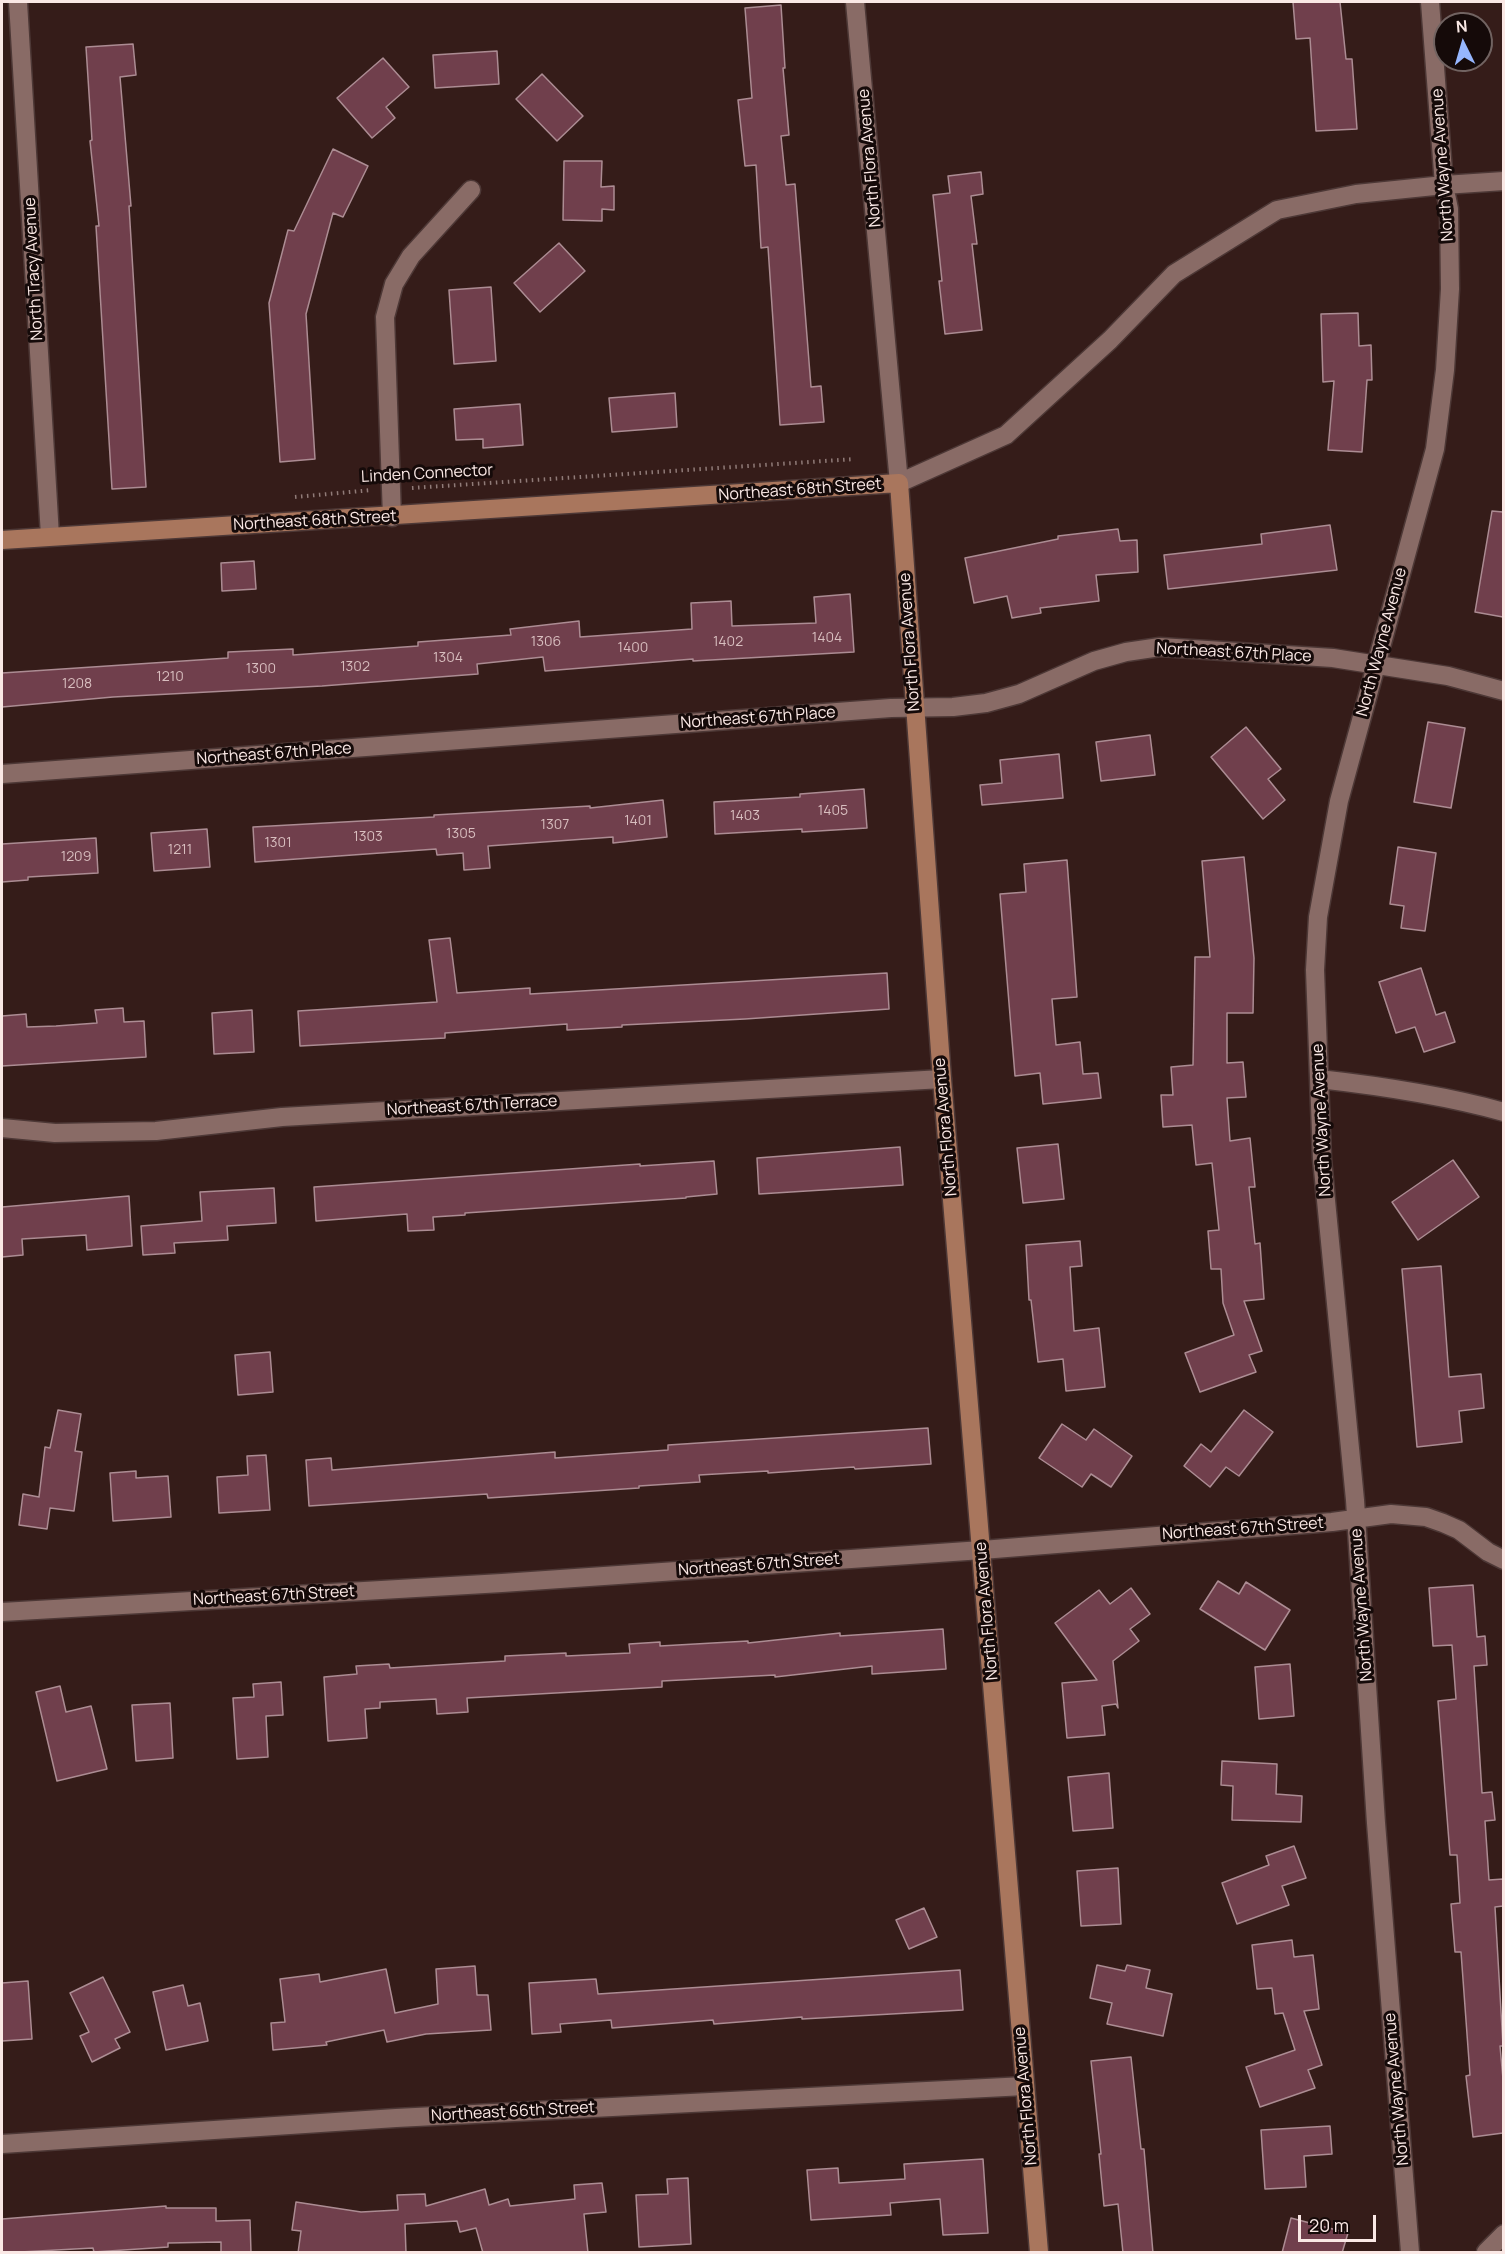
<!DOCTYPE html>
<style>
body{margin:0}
#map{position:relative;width:1505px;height:2254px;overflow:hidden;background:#351c19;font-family:Manrope,sans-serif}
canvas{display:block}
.frame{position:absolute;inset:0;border:3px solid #fae8e5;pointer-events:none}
.north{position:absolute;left:1433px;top:12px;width:60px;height:60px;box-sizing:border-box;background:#150a09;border:2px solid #716361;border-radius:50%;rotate:355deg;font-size:16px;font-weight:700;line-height:24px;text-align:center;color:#fae8e5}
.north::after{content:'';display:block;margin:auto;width:21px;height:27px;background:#96b6fd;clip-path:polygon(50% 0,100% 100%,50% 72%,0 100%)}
.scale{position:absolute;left:1298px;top:2215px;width:78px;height:27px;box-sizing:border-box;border:3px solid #fae8e5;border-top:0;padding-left:8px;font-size:18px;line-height:21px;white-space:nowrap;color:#fae8e5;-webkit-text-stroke:4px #150a09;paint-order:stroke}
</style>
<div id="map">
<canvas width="1505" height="2254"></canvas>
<div class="frame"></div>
<div class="north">N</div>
<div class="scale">20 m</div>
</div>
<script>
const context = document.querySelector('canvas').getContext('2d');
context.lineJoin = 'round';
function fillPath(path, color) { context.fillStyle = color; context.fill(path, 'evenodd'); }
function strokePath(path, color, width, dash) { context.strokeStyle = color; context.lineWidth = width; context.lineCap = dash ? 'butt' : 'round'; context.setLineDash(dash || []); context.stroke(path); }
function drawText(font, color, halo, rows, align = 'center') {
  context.font = font + ' Manrope,sans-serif'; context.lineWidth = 6; context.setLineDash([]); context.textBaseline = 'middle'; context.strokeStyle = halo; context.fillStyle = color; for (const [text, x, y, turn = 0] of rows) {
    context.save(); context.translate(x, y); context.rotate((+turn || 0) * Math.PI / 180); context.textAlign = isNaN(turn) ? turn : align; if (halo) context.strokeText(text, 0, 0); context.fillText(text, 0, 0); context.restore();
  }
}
const building = new Path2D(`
 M 1293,2 L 1340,2 L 1346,59 L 1352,59 L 1357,129 L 1316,131 L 1310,38 L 1296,39 Z
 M 781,5 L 785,68 L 783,68 L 789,135 L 781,136 L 786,185 L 795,184 L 811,387 L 821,386 L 824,422 L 780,425 L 768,247 L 761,248 L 756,165 L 745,166 L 738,100 L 752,98 L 745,8 Z
 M 133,44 L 136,75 L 120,77 L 131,206 L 129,206 L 146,487 L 112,489 L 96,226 L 99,226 L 90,141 L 92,140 L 86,47 Z
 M 497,51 L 499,84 L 435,88 L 433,55 Z
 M 383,58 L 409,87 L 386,107 L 395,118 L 372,138 L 337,98 Z
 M 542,74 L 583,116 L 557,141 L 516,99 Z
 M 333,149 L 368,166 L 343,217 L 333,213 L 306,314 L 315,459 L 280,462 L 269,303 L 288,230 L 294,231 Z
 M 564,161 L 602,161 L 601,187 L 614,186 L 614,210 L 602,209 L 602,221 L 563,220 Z
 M 981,172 L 983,194 L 971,196 L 977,244 L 972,244 L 982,330 L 945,334 L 939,281 L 942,281 L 933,195 L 950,193 L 948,176 Z
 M 559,243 L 585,271 L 540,312 L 514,283 Z
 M 491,287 L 496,361 L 454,364 L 449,290 Z
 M 1358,313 L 1359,346 L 1371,345 L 1372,380 L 1367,380 L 1362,452 L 1328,450 L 1334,381 L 1323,382 L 1321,314 Z
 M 675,393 L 677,427 L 612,432 L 609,398 Z
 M 520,404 L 523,445 L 483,448 L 483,439 L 456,440 L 454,409 Z
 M 1492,511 L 1503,512 L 1503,617 L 1475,612 Z
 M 1330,525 L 1337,570 L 1168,589 L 1164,555 L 1262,544 L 1261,534 Z
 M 1118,529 L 1120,541 L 1137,540 L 1138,572 L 1096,575 L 1099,601 L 1040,608 L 1041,613 L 1012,618 L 1007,596 L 974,603 L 965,558 L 1058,539 L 1058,536 Z
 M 254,561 L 256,589 L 222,591 L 221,563 Z
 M 850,594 L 854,652 L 693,661 L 693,659 L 545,671 L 543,657 L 477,664 L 478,674 L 322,686 L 113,697 L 2,707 L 2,673 L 228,658 L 228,652 L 293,649 L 293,655 L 418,646 L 418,642 L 511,635 L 510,629 L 579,621 L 580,637 L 692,629 L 691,603 L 731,601 L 732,626 L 816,623 L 814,597 Z
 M 1428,722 L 1465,728 L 1451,808 L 1414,802 Z
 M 1246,727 L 1281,769 L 1268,779 L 1285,800 L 1263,819 L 1211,757 Z
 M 1150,735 L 1155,775 L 1101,781 L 1096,742 Z
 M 1059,754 L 1063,798 L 982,805 L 980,785 L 1002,783 L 1000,760 Z
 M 864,789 L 867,828 L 802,832 L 802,829 L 715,834 L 714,802 L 800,797 L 800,794 Z
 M 663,800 L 667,837 L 613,843 L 613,837 L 488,846 L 490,868 L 464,870 L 463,853 L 437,855 L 436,849 L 255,862 L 253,827 L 434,817 L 434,815 L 590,806 L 590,808 Z
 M 207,829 L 210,867 L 154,871 L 151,833 Z
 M 96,838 L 98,873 L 28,877 L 28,880 L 2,882 L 2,844 Z
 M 1398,847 L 1436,853 L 1425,931 L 1401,928 L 1404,906 L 1390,904 Z
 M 1244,857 L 1254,958 L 1253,1013 L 1227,1013 L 1227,1063 L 1243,1062 L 1246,1097 L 1227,1098 L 1230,1141 L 1250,1138 L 1255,1187 L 1249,1187 L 1255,1244 L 1260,1243 L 1264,1299 L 1244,1301 L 1262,1351 L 1249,1355 L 1256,1372 L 1200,1392 L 1185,1353 L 1234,1335 L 1223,1303 L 1221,1269 L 1211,1269 L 1208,1231 L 1219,1230 L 1212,1163 L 1196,1165 L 1192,1125 L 1163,1127 L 1161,1095 L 1173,1095 L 1171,1067 L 1193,1065 L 1195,957 L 1210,957 L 1202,861 Z
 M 1067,860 L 1077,997 L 1052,999 L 1056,1045 L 1080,1042 L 1083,1074 L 1098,1073 L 1101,1098 L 1043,1104 L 1040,1073 L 1015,1076 L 1000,894 L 1026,892 L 1024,864 Z
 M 450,938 L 457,993 L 530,988 L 530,994 L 887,973 L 889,1009 L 745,1019 L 622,1025 L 622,1027 L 567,1030 L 567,1024 L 445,1033 L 445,1038 L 300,1046 L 298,1011 L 437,1002 L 429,940 Z
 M 1421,968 L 1436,1015 L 1445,1012 L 1455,1042 L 1424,1052 L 1415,1027 L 1396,1033 L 1379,982 Z
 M 123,1008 L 124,1022 L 144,1021 L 146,1057 L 2,1066 L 2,1016 L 26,1014 L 27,1027 L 56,1026 L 97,1023 L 95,1010 Z
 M 252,1010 L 254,1052 L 214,1054 L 212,1013 Z
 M 1058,1144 L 1064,1199 L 1023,1203 L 1017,1148 Z
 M 900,1147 L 903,1185 L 759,1194 L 757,1158 Z
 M 1453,1160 L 1479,1197 L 1418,1240 L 1392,1202 Z
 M 714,1161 L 717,1194 L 686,1197 L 686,1198 L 465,1213 L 465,1215 L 433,1217 L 434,1230 L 408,1231 L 407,1214 L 316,1221 L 314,1187 L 640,1164 L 640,1166 Z
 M 274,1188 L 276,1223 L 227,1226 L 228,1240 L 174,1243 L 175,1253 L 143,1255 L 141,1226 L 202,1221 L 200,1192 Z
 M 129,1196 L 132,1246 L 87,1250 L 86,1235 L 22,1239 L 23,1255 L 2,1257 L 2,1207 Z
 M 1080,1241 L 1082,1266 L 1070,1267 L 1074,1331 L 1099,1328 L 1105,1387 L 1066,1391 L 1063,1359 L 1038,1362 L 1031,1300 L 1029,1300 L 1026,1245 Z
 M 1441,1266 L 1449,1377 L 1481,1374 L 1484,1408 L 1459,1411 L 1462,1442 L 1417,1447 L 1402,1269 Z
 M 270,1352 L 273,1392 L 238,1395 L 235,1355 Z
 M 58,1410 L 81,1414 L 75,1451 L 82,1452 L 74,1511 L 50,1508 L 47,1529 L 19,1525 L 23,1494 L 39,1497 L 45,1447 L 50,1448 Z
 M 1244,1410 L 1273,1432 L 1239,1476 L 1226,1467 L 1210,1487 L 1184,1466 L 1201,1444 L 1211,1452 Z
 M 1062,1424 L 1086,1440 L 1094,1429 L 1132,1456 L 1111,1487 L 1091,1474 L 1082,1487 L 1039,1458 Z
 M 928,1428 L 931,1464 L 855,1469 L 854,1467 L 768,1473 L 768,1471 L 699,1475 L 700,1482 L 639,1486 L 639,1488 L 488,1498 L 487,1494 L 309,1506 L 306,1460 L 331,1458 L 332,1470 L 555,1452 L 555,1458 L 668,1450 L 668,1445 Z
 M 266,1455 L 270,1510 L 219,1513 L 217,1477 L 248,1475 L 247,1456 Z
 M 136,1471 L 136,1478 L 168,1476 L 171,1517 L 113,1521 L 110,1473 Z
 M 1218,1581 L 1239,1594 L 1246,1582 L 1290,1610 L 1265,1650 L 1200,1609 Z
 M 1473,1585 L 1477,1637 L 1485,1636 L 1487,1665 L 1474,1666 L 1482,1793 L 1492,1792 L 1495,1820 L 1485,1821 L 1489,1880 L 1503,1879 L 1503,1906 L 1495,1907 L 1503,2046 L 1500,2046 L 1503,2079 L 1503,2133 L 1473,2137 L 1466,2076 L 1470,2075 L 1461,1952 L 1455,1952 L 1451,1904 L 1460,1903 L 1457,1855 L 1450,1855 L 1438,1701 L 1456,1699 L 1452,1645 L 1433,1646 L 1429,1588 Z
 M 1131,1588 L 1150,1614 L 1130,1629 L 1139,1641 L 1113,1661 L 1118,1708 L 1116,1704 L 1102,1706 L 1105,1735 L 1067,1738 L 1062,1683 L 1097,1680 L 1055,1623 L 1099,1590 L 1110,1604 Z
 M 943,1629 L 946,1669 L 872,1674 L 872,1666 L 775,1677 L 775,1675 L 662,1681 L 662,1687 L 467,1698 L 468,1712 L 437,1714 L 436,1699 L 380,1702 L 380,1708 L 365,1709 L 367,1738 L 328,1741 L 324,1677 L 357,1674 L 356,1666 L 389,1664 L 390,1668 L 505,1661 L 505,1656 L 566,1653 L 566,1656 L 630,1653 L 629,1644 L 660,1642 L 660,1646 L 748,1641 L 748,1643 L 840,1633 L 840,1636 Z
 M 1290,1664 L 1294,1716 L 1259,1719 L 1255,1667 Z
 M 281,1682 L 283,1715 L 266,1716 L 268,1757 L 237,1759 L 233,1698 L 254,1697 L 253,1684 Z
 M 60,1686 L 66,1712 L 91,1706 L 107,1769 L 57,1781 L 36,1692 Z
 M 170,1703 L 173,1758 L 136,1761 L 132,1705 Z
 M 1222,1761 L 1277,1764 L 1276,1794 L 1302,1796 L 1301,1822 L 1232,1820 L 1233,1786 L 1221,1785 Z
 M 1109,1773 L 1113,1828 L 1073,1831 L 1068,1777 Z
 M 1294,1846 L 1306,1878 L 1282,1886 L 1289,1905 L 1237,1924 L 1222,1883 L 1269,1865 L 1266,1856 Z
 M 1118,1868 L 1121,1924 L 1081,1926 L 1077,1871 Z
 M 924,1908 L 937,1937 L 909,1949 L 896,1920 Z
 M 1292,1940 L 1294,1957 L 1313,1955 L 1319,2009 L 1304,2011 L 1322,2065 L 1308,2070 L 1315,2088 L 1260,2107 L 1246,2067 L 1295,2050 L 1283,2013 L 1275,2014 L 1272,1988 L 1257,1989 L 1252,1945 Z
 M 1097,1965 L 1125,1971 L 1127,1965 L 1150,1970 L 1146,1988 L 1172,1994 L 1163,2036 L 1107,2024 L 1112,2003 L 1090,1998 Z
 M 475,1966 L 477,1995 L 488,1995 L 491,2030 L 426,2034 L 387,2042 L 384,2030 L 326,2042 L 327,2045 L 273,2050 L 271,2023 L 285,2022 L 280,1979 L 319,1974 L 320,1982 L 386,1969 L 395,2013 L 438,2004 L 436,1969 Z
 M 960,1970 L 963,2010 L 802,2019 L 802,2017 L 714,2024 L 713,2020 L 612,2028 L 611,2020 L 560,2024 L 561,2032 L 532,2034 L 529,1983 L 596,1979 L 598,1994 Z
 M 103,1977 L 130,2032 L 115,2039 L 120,2048 L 92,2062 L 80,2036 L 89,2032 L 70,1993 Z
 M 28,1981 L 32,2039 L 2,2041 L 2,1983 Z
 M 183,1985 L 188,2006 L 200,2003 L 208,2041 L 166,2050 L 153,1992 Z
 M 1131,2057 L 1141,2149 L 1144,2149 L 1153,2253 L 1123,2253 L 1118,2204 L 1104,2206 L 1099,2154 L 1101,2154 L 1091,2061 Z
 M 1330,2126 L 1332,2154 L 1304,2156 L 1306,2187 L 1265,2189 L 1261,2130 Z
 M 983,2159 L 988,2233 L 943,2235 L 940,2199 L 890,2203 L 891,2215 L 811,2220 L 807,2170 L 838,2168 L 839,2183 L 905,2179 L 904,2164 Z
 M 688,2178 L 691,2244 L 639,2247 L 636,2195 L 668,2194 L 667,2179 Z
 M 602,2183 L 606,2212 L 584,2214 L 588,2253 L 483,2253 L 476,2228 L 460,2232 L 457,2221 L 405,2224 L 406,2253 L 298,2253 L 301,2231 L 292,2230 L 296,2202 L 361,2212 L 398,2210 L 397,2195 L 425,2194 L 426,2206 L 485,2189 L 489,2205 L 508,2199 L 510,2206 L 575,2199 L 574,2185 Z
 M 166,2206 L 166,2208 L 216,2208 L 216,2221 L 250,2220 L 251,2253 L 221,2253 L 221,2242 L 168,2243 L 168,2247 L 94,2252 L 93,2248 L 2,2253 L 2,2219 Z
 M 1291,2218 L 1348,2233 L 1342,2253 L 1282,2253 Z`);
fillPath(building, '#703f4c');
strokePath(building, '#ac8c93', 1.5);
const street = new Path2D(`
 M 18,2 L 50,536
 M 855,2 L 899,483 L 1006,435 L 1110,340 L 1174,274 L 1277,210 L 1356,194 L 1444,185 L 1504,181
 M 392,517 L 385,317 L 394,284 L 411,256 L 471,190
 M 2,774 L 891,708 L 953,707 L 986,703 L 1019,694 L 1094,661 L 1126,652 L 1160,647 L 1333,658 L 1448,676 L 1504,691
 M 1319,1079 C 1382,1086 1443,1095 1504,1112
 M 2,1128 L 55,1133 L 156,1131 L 282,1117 L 942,1079
 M 2,1612 L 502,1583 L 982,1550 L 1332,1522 L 1391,1514 L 1426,1517 L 1443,1523 L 1459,1530 L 1488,1552 L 1504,1560
 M 2,2144 L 396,2118 L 1025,2086
 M 1410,2252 L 1376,1823 L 1355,1500 L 1322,1159 L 1315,970 L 1318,917 L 1339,801 L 1435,449 L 1445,370 L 1450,289 L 1449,209 L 1444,185 L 1430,2
 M 1486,2252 L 1504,2234`);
const secondary = new Path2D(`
 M 2,540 L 899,483 L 942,1079 L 1039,2252`);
strokePath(street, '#4d3836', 21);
strokePath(secondary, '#4d3836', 21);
strokePath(new Path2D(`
 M 412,488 L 855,459
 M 295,497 L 372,490`), '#907b78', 4, [1.5, 4.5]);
strokePath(street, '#896b66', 18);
strokePath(secondary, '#a9765d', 18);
drawText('14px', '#d8bebf', null, [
 ["1404",827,638],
 ["1306",546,642],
 ["1402",728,642],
 ["1400",633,648],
 ["1304",448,658],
 ["1302",355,667],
 ["1300",261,669],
 ["1210",170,677],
 ["1208",77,684],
 ["1405",833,811],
 ["1403",745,816],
 ["1401",638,821],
 ["1307",555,825],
 ["1305",461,834],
 ["1303",368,837],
 ["1301",278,843],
 ["1211",180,850],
 ["1209",76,857]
]);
drawText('16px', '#fae8e5', '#150a09', [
 ["North Flora Avenue",870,158,-95],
 ["North Wayne Avenue",1443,165,-94],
 ["North Tracy Avenue",34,269,-93],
 ["Linden Connector",427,474,-3],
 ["Northeast 68th Street",800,490,-4],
 ["Northeast 68th Street",315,521,-3],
 ["North Flora Avenue",910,642,-94],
 ["North Wayne Avenue",1382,642,-75],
 ["Northeast 67th Place",1234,653,3],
 ["Northeast 67th Place",758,718,-4],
 ["Northeast 67th Place",274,754,-4],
 ["Northeast 67th Terrace",472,1106,-3],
 ["North Wayne Avenue",1322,1120,-93],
 ["North Flora Avenue",946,1127,-95],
 ["Northeast 67th Street",1243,1529,-4],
 ["Northeast 67th Street",759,1565,-4],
 ["Northeast 67th Street",274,1596,-3],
 ["North Wayne Avenue",1362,1605,-94],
 ["North Flora Avenue",987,1611,-95],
 ["North Wayne Avenue",1397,2089,-95],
 ["North Flora Avenue",1026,2096,-95],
 ["Northeast 66th Street",513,2112,-3]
]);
</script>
